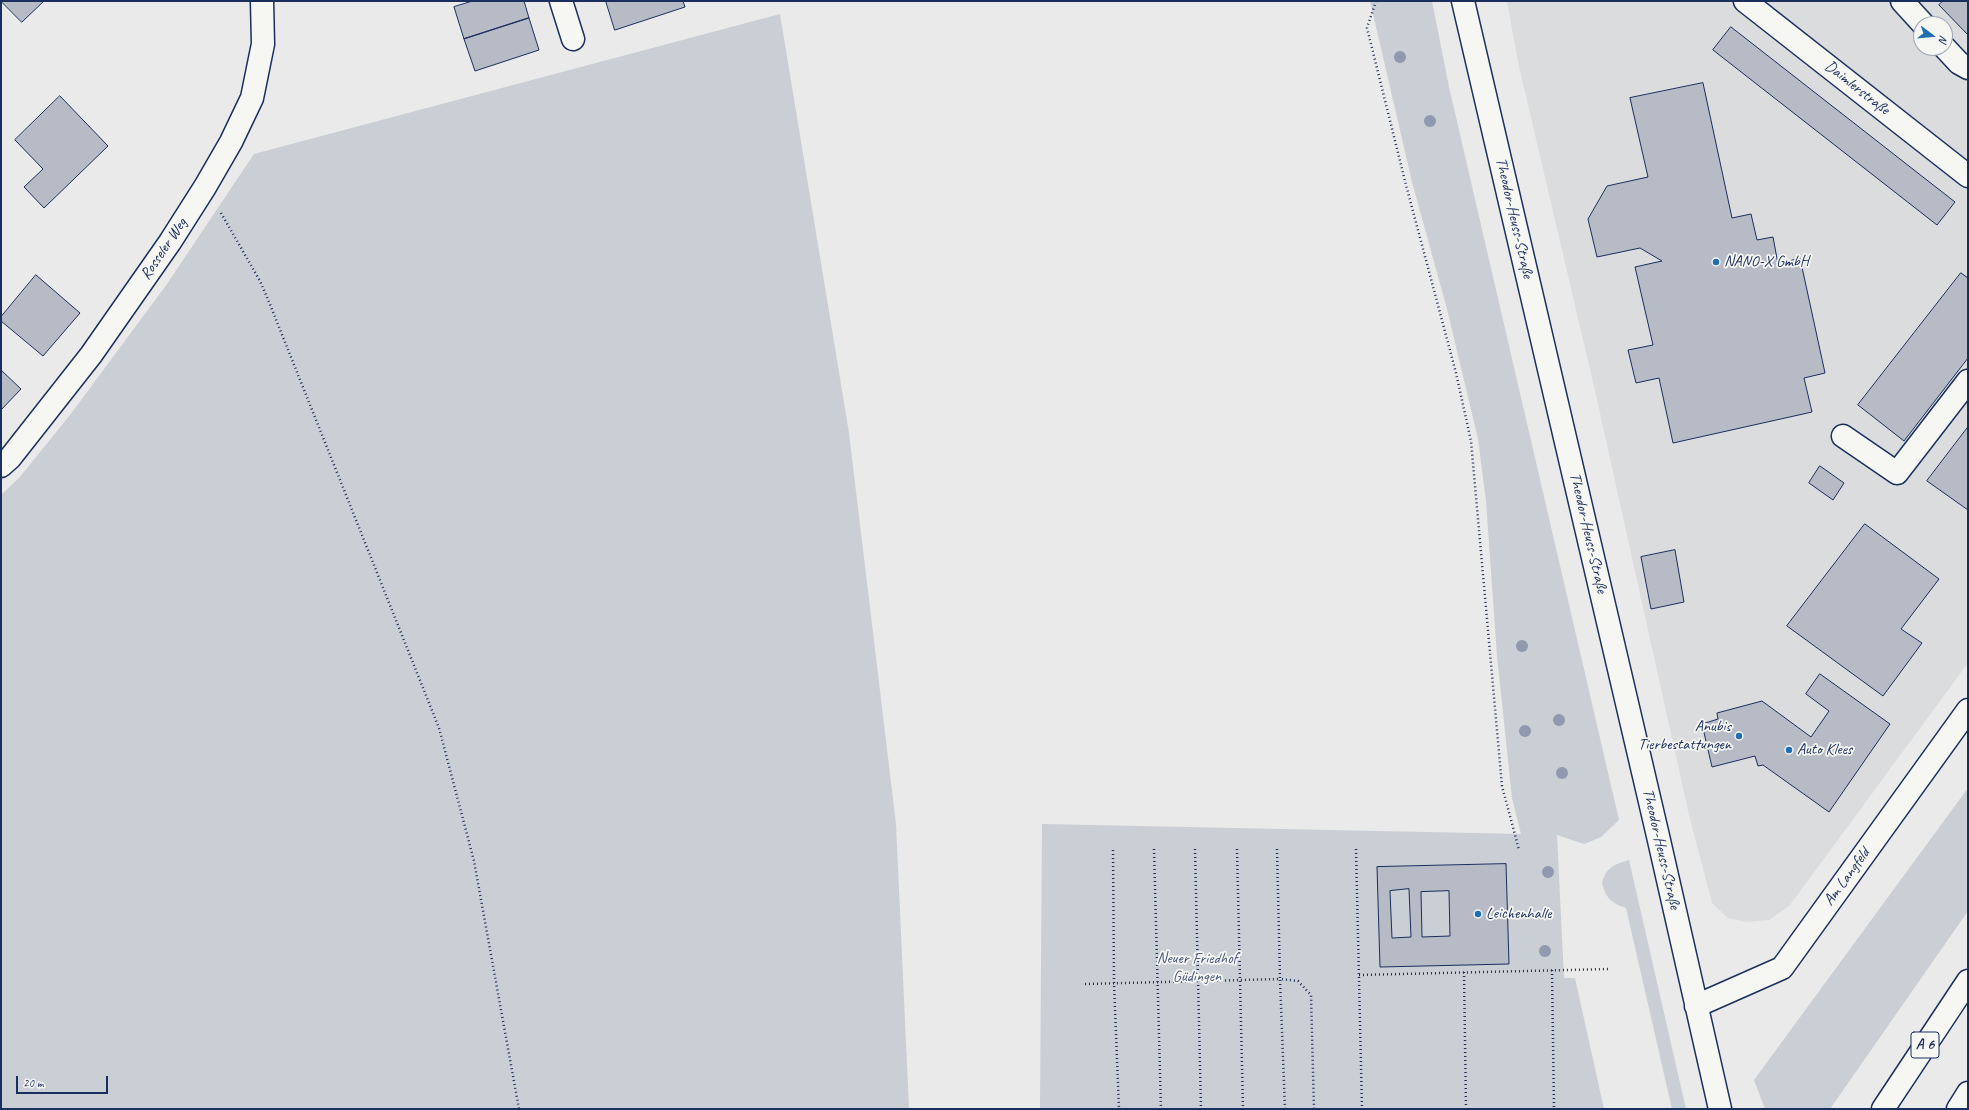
<!DOCTYPE html>
<meta charset="utf-8">
<style>
body{margin:0}
#map{position:relative;width:1969px;height:1110px;overflow:hidden;background:#e9eae9;font-family:Caveat,sans-serif}
canvas{display:block}
.frame{position:absolute;inset:0;border:2px solid #1b2f5e;pointer-events:none}
.north{position:absolute;left:1913px;top:16px;width:40px;height:40px;box-sizing:border-box;background:#f6f6f2;border:1px solid #9ea6b7;border-radius:50%;rotate:106deg;font-size:11px;font-weight:700;line-height:16px;text-align:center;color:#1b2f5e}
.north::after{content:'';display:block;margin:auto;width:14px;height:18px;background:#1f6fb2;clip-path:polygon(50% 0,100% 100%,50% 72%,0 100%)}
.scale{position:absolute;left:16px;top:1076px;width:92px;height:18px;box-sizing:border-box;border:2px solid #1b2f5e;border-top:0;padding-left:5px;font-size:12px;line-height:14px;white-space:nowrap;color:#1b2f5e;-webkit-text-stroke:3px #f6f6f2;paint-order:stroke}
</style>
<div id="map">
<canvas width="1969" height="1110"></canvas>
<div class="frame"></div>
<div class="north">N</div>
<div class="scale">20 m</div>
</div>
<script>
const context = document.querySelector('canvas').getContext('2d');
context.lineJoin = 'round';
function fillPath(path, color) { context.fillStyle = color; context.fill(path, 'evenodd'); }
function strokePath(path, color, width, dash) { context.strokeStyle = color; context.lineWidth = width; context.lineCap = dash ? 'butt' : 'round'; context.setLineDash(dash || []); context.stroke(path); }
function drawText(font, color, halo, rows, align = 'center') {
  context.font = font + ' Caveat,sans-serif'; context.lineWidth = 3.5; context.setLineDash([]); context.textBaseline = 'middle'; context.strokeStyle = halo; context.fillStyle = color; for (const [text, x, y, turn = 0] of rows) {
    context.save(); context.translate(x, y); context.rotate((+turn || 0) * Math.PI / 180); context.textAlign = isNaN(turn) ? turn : align; if (halo) context.strokeText(text, 0, 0); context.fillText(text, 0, 0); context.restore();
  }
}
fillPath(new Path2D(`
 M 1507,1 L 1968,1 L 1968,663 L 1790,905 L 1769,920 L 1747,922 L 1728,918 L 1712,903 L 1689,815 L 1596,395 L 1518,62 ZM 1921,24 L 1945,24 L 1945,48 L 1921,48 Z`), '#dadcde');
fillPath(new Path2D(`
 M 1370,1 L 1432,1 L 1449,87 L 1619,820 L 1601,837 L 1584,844 L 1557,835 L 1564,978 L 1575,978 L 1604,1109 L 1040,1109 L 1042,824 L 1521,834 L 1512,798 L 1497,656 L 1486,501 L 1478,439 L 1447,309 L 1412,182 Z
 M 780,14 L 849,433 L 896,824 L 909,1109 L 1,1109 L 1,495 L 19,478 L 70,415 L 167,284 L 254,154 Z
 M 1968,788 L 1968,911 L 1830,1109 L 1765,1109 L 1754,1080 Z
 M 1629,860 L 1686,1109 L 1672,1109 L 1626,908 C 1612,903 1606,899 1602,883 C 1607,867 1613,865 1629,860 Z`), '#caced5');
const building = new Path2D(`
 M 1,1 L 44,1 L 22,22 Z
 M 473,1 L 524,1 L 529,18 L 464,39 L 454,7 Z
 M 606,1 L 683,1 L 685,7 L 615,30 Z
 M 1943,1 L 1968,1 L 1968,35 L 1939,5 Z
 M 529,18 L 539,50 L 475,71 L 464,39 Z
 M 1731,27 L 1955,202 L 1937,225 L 1713,50 Z
 M 1703,83 L 1732,218 L 1751,214 L 1757,240 L 1773,237 L 1778,264 L 1800,258 L 1825,373 L 1804,378 L 1812,412 L 1673,443 L 1659,378 L 1636,383 L 1628,350 L 1653,345 L 1635,267 L 1662,261 L 1640,248 L 1597,257 L 1588,219 L 1607,186 L 1648,177 L 1630,98 Z
 M 60,96 L 108,146 L 44,208 L 24,187 L 43,169 L 15,140 Z
 M 1961,273 L 1968,278 L 1968,358 L 1904,441 L 1858,405 Z
 M 36,275 L 80,313 L 43,356 L 1,321 L 1,317 Z
 M 1,370 L 21,389 L 1,410 Z
 M 1968,427 L 1968,510 L 1927,481 Z
 M 1820,466 L 1844,483 L 1833,500 L 1809,483 Z
 M 1865,524 L 1939,579 L 1901,629 L 1922,643 L 1883,696 L 1787,626 Z
 M 1675,550 L 1684,602 L 1651,609 L 1641,557 Z
 M 1820,674 L 1890,724 L 1829,812 L 1763,765 L 1758,766 L 1755,756 L 1712,767 L 1702,724 L 1718,719 L 1717,713 L 1762,701 L 1811,737 L 1829,711 L 1806,694 Z
 M 1506,864 L 1509,964 L 1380,967 L 1377,867 ZM 1449,891 L 1450,936 L 1422,937 L 1421,892 Z
 M 1409,889 L 1411,937 L 1392,938 L 1390,891 Z`);
fillPath(building, '#b6bbc6');
strokePath(building, '#1b2f5e', 1);
const minor = new Path2D(`
 M 561,1 L 573,39
 M 1463,1 L 1658,836 L 1720,1109
 M 1745,1 L 1968,176
 M 1902,1 L 1923,24
 M 1945,48 L 1959,63 L 1968,68
 M 1843,436 L 1897,473 L 1968,381
 M 1,466 L 10,458 L 91,355 L 170,242 L 205,187 L 231,142 L 252,98 L 263,44 L 262,1
 M 1696,1006 L 1782,968 L 1968,710`);
const highway = new Path2D(`
 M 1883,1109 L 1968,981
 M 1958,1109 L 1968,1093`);
strokePath(minor, '#1b2f5e', 25);
strokePath(highway, '#1b2f5e', 25);
strokePath(new Path2D(`
 M 1376,1 L 1367,28 L 1406,185 L 1456,373 L 1471,441 L 1502,786 L 1519,850
 M 221,213 L 260,281 L 267,297 L 439,728 L 474,861 L 519,1109
 M 1154,849 L 1161,1109
 M 1195,849 L 1201,1109
 M 1237,849 L 1243,1109
 M 1277,849 L 1280,979 L 1298,981 L 1311,995 L 1314,1109
 M 1356,849 L 1362,1109
 M 1113,850 L 1114,983 L 1119,1109
 M 1552,970 L 1554,1109
 M 1464,972 L 1466,1109
 M 1359,975 L 1609,969
 M 1085,984 L 1280,979 L 1285,1109`), '#1b2f5e', 2.5, [1, 3]);
strokePath(minor, '#f6f6f2', 22);
strokePath(highway, '#f6f6f2', 22);
context.fillStyle = '#9099ad';
for (const [x, y] of [
 [1400,57],
 [1430,121],
 [1522,646],
 [1559,720],
 [1525,731],
 [1562,773],
 [1548,872],
 [1545,951]
]) { context.beginPath(); context.arc(x, y, 6, 0, 2 * Math.PI); context.fill(); }
for (const [x, y, r, color] of [
 [1716,262,4,"#1f6fb2"],
 [1739,736,4,"#1f6fb2"],
 [1789,750,4,"#1f6fb2"],
 [1478,914,4,"#1f6fb2"]
]) { const dot = new Path2D(); dot.arc(x, y, r, 0, 2 * Math.PI); context.fillStyle = color; context.fill(dot); strokePath(dot, '#f6f6f2', 1.5); }
for (const [x, y, w] of [
 [1925,1045,28]
]) { const box = new Path2D(); box.roundRect(x - w / 2, y - 13, w, 26, 3); context.fillStyle = '#f6f6f2'; context.fill(box); strokePath(box, '#1b2f5e', 1); }
drawText('bold 15px', '#1b2f5e', null, [
 ["A 6",1925,1045]
]);
drawText('16px', '#1b2f5e', '#f6f6f2', [
 ["Daimlerstraße",1857,88,38],
 ["Theodor-Heuss-Straße",1514,218,77],
 ["Rosseler Weg",164,249,-56],
 ["Theodor-Heuss-Straße",1588,533,77],
 ["Theodor-Heuss-Straße",1661,849,77],
 ["Am Langfeld",1847,877,-54]
]);
drawText('16px', '#1b2f5e', '#f6f6f2', [
 ["NANO-X GmbH",1724,262],
 ["Anubis",1731,727,"right"],
 ["Tierbestattungen",1731,745,"right"],
 ["Auto Klees",1797,750],
 ["Leichenhalle",1486,914]
], 'left');
drawText('16px', '#47577c', '#f6f6f2', [
 ["Neuer Friedhof",1197,959],
 ["Güdingen",1197,977]
]);
</script>
